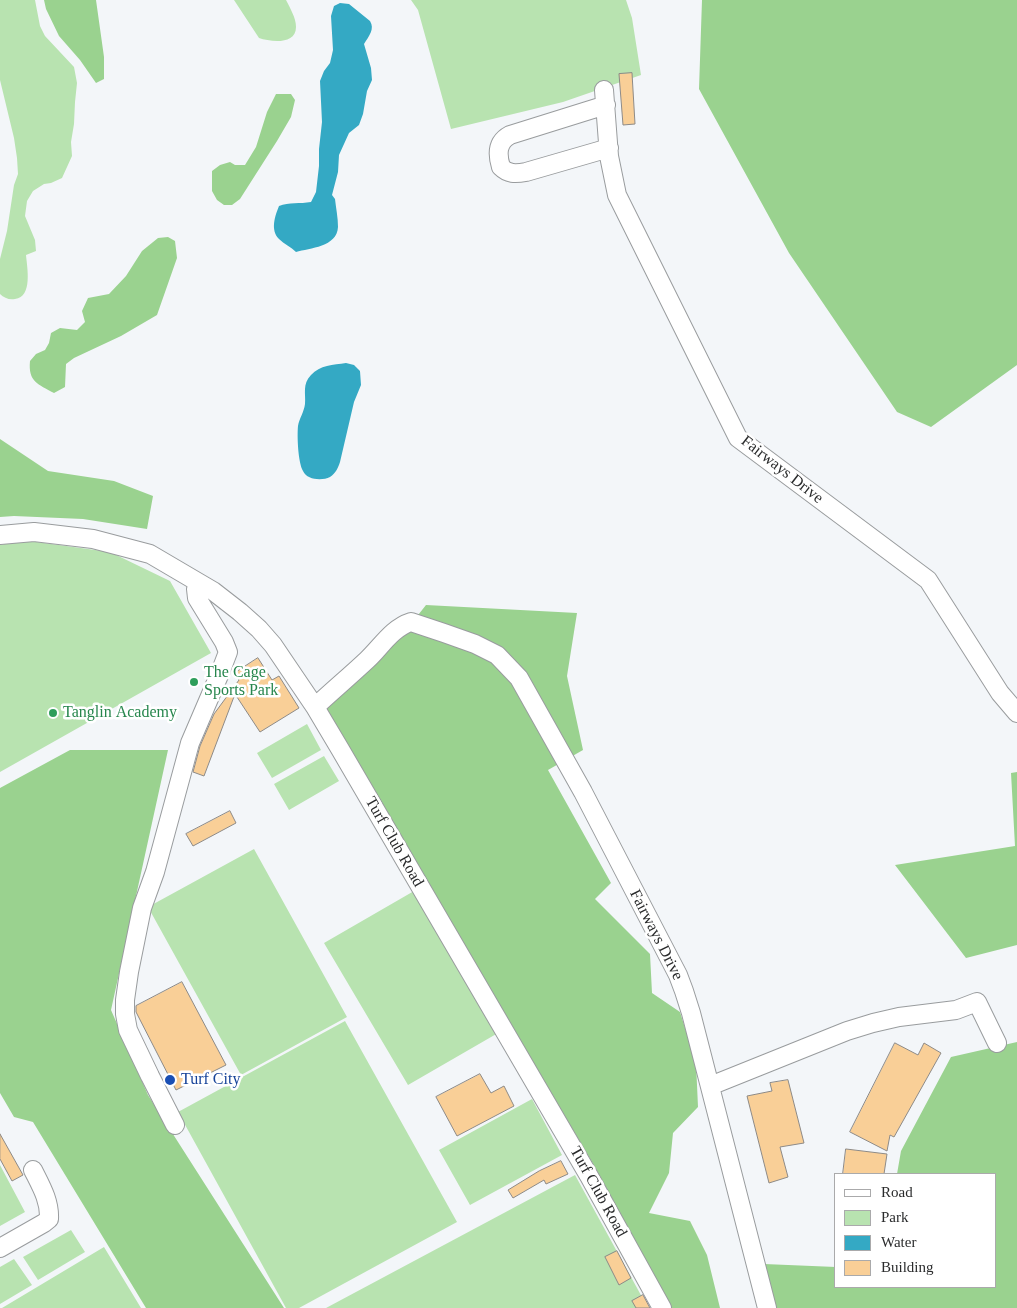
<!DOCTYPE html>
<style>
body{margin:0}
#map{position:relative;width:1017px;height:1308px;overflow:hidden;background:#f3f6f9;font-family:"Times New Roman",serif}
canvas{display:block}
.legend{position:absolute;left:834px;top:1173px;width:162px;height:115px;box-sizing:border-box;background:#fff;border:1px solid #aaaaab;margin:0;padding:6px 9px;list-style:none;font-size:15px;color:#2a2b2c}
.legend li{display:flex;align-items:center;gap:10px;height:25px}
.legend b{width:25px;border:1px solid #aaaaab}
</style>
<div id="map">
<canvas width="1017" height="1308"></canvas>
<ul class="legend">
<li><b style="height:6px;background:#fff"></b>Road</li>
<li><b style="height:14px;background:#b8e3b0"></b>Park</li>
<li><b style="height:14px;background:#34a9c4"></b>Water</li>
<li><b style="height:14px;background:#f9cf97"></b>Building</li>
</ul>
</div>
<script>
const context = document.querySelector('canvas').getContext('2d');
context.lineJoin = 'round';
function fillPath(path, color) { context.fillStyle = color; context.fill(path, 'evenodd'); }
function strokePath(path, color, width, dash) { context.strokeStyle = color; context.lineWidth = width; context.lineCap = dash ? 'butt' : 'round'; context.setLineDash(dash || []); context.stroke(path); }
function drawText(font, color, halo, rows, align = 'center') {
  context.font = font + ' "Times New Roman",serif'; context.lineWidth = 5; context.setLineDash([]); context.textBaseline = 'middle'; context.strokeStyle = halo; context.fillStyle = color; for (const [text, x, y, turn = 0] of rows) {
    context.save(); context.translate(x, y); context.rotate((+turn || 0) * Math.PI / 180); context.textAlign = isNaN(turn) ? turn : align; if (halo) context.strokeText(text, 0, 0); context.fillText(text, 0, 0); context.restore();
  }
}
fillPath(new Path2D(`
 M 0,0 L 35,0 L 40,26 L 45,36 L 74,67 L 77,83 L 75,102 L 74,124 L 71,142 L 72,156 L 62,178 L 51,183 L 44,184 L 33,191 L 27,201 L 25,216 L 35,240 L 36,251 L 26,255 C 27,267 33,297 15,299 C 9,300 4,298 0,294 L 0,259 L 7,231 L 14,185 L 18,174 L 17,158 L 14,138 L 0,80 Z
 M 234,0 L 286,0 C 290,8 296,18 296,27 C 296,45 271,42 259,38 Z
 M 411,0 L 626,0 L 632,18 L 641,75 L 563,102 L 451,129 L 418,10 Z
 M 22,540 L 110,552 L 170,581 L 211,653 L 0,772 L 0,545 Z
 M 307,724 L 321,750 L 272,778 L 257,753 Z
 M 324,756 L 339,781 L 289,810 L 274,784 Z
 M 254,849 L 347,1017 L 241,1075 L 148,907 Z
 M 414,891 L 498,1033 L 408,1085 L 324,943 Z
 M 345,1021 L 457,1222 L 299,1308 L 286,1308 L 178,1112 Z
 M 532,1099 L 562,1155 L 470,1205 L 439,1150 Z
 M 0,1165 L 25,1212 L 0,1226 Z
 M 575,1175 L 648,1308 L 326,1308 Z
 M 71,1230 L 85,1252 L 38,1280 L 23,1257 Z
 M 104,1247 L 141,1308 L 2,1308 Z
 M 14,1259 L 32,1285 L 0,1304 L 0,1267 Z`), '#b8e3b0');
fillPath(new Path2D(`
 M 44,0 L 96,0 L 104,57 L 104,79 L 96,83 L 80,60 L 59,36 L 46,9 Z
 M 702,0 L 1017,0 L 1017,365 L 931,427 L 897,412 L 789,253 L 699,89 Z
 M 276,94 L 291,94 L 295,100 L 291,117 L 277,141 L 240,199 L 232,205 L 224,205 L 217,200 L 212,191 L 212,171 L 220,165 L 230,162 L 235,165 L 245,165 L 256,147 L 267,112 Z
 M 168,237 L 175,241 L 177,258 L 157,315 L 121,336 L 74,358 L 66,364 L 65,387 L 54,393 C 38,384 28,382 30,361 L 36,354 L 45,350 L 49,343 L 51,333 L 60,328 L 77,330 L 85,322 L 82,311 L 88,298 L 109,294 L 126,276 L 142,251 L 158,238 Z
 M 0,439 L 48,471 L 114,481 L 153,496 L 147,529 L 83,519 L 14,516 L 0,517 Z
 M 426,605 L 577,613 L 567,676 L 583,750 L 548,770 L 611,883 L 595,899 L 650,954 L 652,993 L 680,1012 L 696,1063 L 698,1107 L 673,1133 L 669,1173 L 649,1213 L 690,1221 L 707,1255 L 720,1308 L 670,1308 L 595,1167 L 322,708 L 407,629 Z
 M 70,750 L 168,750 L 111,1010 L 148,1095 L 284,1308 L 146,1308 L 33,1122 L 14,1117 L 0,1093 L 0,788 Z
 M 1017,772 L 1017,945 L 966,958 L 895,865 L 1015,846 L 1011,773 Z
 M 1017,1042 L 1017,1308 L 776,1308 L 764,1264 L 836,1267 L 836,1287 L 996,1287 L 996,1174 L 897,1174 L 901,1151 L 951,1057 Z`), '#9ad28f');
fillPath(new Path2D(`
 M 340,3 L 349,4 L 370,21 C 375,29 369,36 364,44 L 371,68 L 372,80 L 367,91 L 363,114 L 359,125 L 349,133 L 339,155 L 338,172 L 332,195 L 335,199 C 336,208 338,218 338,227 C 337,247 310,248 296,252 C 291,247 284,244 279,239 C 270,230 275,216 279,206 C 289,202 300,204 311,202 L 316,192 L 319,166 L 319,149 L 322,122 L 320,81 L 324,71 L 330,63 L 333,50 L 331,16 L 334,6 Z
 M 346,363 L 354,365 L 360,371 L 361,385 L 354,402 L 340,462 C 338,468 336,473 330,477 C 322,481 307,480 303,471 C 298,462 297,436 298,426 C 299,419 304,412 305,404 C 306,394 302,384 311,375 C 320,365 333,365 346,363 Z`), '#34a9c4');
const building = new Path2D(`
 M 632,73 L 635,124 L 623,125 L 619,74 Z
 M 258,658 L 272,680 L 279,676 L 299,708 L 260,732 L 235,694 L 204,776 L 193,772 L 200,746 L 214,714 L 239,680 L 235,673 Z
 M 230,811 L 236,823 L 193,846 L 186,834 Z
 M 182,982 L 226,1065 L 176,1090 L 136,1012 L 136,1006 Z
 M 895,1043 L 918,1055 L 924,1043 L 941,1053 L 894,1137 L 890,1135 L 887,1151 L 850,1132 Z
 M 480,1074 L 491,1093 L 504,1086 L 514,1106 L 457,1136 L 436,1097 Z
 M 788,1080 L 804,1143 L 780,1147 L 788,1177 L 769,1183 L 747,1096 L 772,1091 L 770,1083 Z
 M 0,1134 L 23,1175 L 12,1181 L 0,1159 Z
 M 846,1149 L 887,1154 L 884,1174 L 843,1174 Z
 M 561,1161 L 568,1174 L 546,1184 L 544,1180 L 513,1198 L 508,1190 L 539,1171 Z
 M 617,1251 L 631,1278 L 619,1285 L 605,1257 Z
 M 643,1295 L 650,1308 L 636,1308 L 632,1301 Z`);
fillPath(building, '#f9cf97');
strokePath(building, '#8d8a87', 1);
const minor = new Path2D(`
 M 604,90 L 609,156 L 617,195 L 738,438 L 928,580 L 1000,693 L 1017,713
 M 606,105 L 510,135 C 497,142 497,154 501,167 C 508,174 515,174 526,172 L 609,148
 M 0,535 L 34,532 L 93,539 L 150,554 L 213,591 L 240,612 L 259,629 L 273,645 L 315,707 L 340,749 L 589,1176 L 662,1308
 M 315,707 C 332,691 350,676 367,660 C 381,647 392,628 411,622 L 444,633 L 475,644 L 497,655 L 519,678 L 583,792 L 678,975 L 684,991 L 691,1013 L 767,1308
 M 710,1086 L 847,1031 L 873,1023 L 899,1017 L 956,1010 L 977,1002 L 997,1043
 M 175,1125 L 150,1076 L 128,1030 L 125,1014 L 125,1000 L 129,972 L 142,908 L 155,872 L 190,743 L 220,673 L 228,652 L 224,642 L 197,598 L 196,589 L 200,584
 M 0,1248 L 44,1223 L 49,1219 C 50,1201 41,1186 33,1170`);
strokePath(minor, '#999c9e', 20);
strokePath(minor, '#fff', 18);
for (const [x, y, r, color] of [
 [194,682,5,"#2e9e5b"],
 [53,713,5,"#2e9e5b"],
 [170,1080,6,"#1a4fb4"]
]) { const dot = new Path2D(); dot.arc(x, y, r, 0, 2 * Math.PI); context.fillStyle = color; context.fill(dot); strokePath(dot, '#fff', 2); }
drawText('16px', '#2a2b2c', '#fff', [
 ["Fairways Drive",782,470,38],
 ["Turf Club Road",394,842,60],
 ["Fairways Drive",656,935,63],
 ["Turf Club Road",598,1192,61]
]);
drawText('16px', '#27864d', '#fff', [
 ["The Cage",204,673],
 ["Sports Park",204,691],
 ["Tanglin Academy",63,713]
], 'left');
drawText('16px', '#164399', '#fff', [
 ["Turf City",181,1080]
], 'left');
</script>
